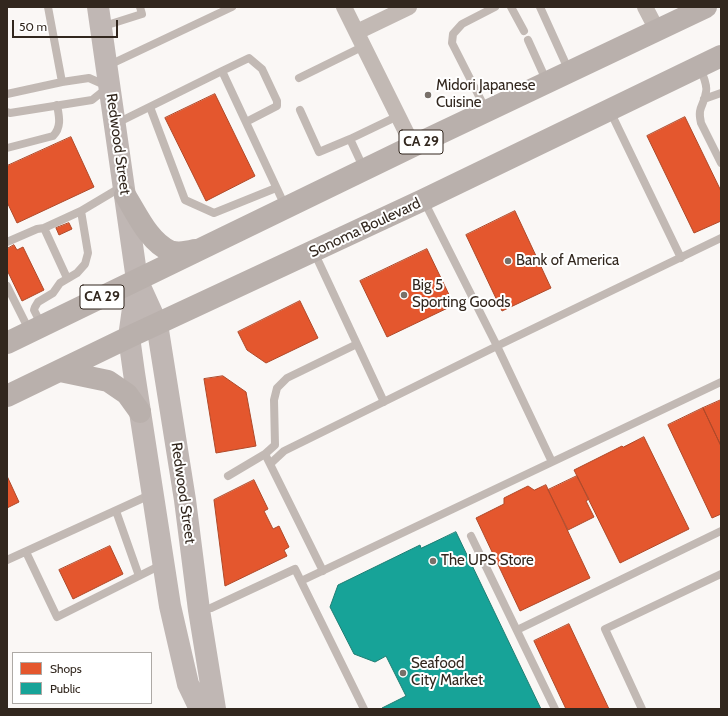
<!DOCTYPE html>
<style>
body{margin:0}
#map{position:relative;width:728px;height:716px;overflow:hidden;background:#faf7f5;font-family:Cabin,sans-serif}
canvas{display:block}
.frame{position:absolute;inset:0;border:8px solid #32271e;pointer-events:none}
.legend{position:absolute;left:12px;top:652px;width:140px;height:52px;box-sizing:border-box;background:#fff;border:1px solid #ada9a5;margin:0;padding:5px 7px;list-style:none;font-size:12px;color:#32271e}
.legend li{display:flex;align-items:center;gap:8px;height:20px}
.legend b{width:20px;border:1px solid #ada9a5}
.scale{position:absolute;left:12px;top:20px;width:106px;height:18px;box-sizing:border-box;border:2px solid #32271e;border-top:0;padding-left:5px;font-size:12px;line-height:14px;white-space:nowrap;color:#32271e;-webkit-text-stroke:3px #fff;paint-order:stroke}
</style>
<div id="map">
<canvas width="728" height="716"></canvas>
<div class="frame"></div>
<ul class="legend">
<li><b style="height:11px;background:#e4572e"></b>Shops</li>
<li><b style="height:11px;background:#17a398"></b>Public</li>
</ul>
<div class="scale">50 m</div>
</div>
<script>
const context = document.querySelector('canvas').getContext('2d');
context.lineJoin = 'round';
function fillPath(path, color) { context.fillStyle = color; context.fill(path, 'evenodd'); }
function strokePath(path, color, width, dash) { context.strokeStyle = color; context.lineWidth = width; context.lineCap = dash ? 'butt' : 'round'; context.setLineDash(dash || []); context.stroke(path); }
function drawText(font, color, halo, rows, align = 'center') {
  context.font = font + ' Cabin,sans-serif'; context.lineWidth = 4; context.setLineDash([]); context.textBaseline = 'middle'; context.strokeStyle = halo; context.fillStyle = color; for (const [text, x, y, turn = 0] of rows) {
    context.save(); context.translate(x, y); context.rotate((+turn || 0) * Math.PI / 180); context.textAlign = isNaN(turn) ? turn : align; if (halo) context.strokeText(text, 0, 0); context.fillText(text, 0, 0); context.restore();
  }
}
const shops = new Path2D(`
 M 215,94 L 255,176 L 206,201 L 165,118 Z
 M 685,117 L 721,191 L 721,221 L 694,233 L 647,136 Z
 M 71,137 L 94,187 L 17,223 L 7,202 L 7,166 Z
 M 515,211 L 551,288 L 502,311 L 466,235 Z
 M 69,223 L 72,229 L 59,235 L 56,228 Z
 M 14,245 L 17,250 L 23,247 L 44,290 L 22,301 L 7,270 L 7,249 Z
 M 427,249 L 454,305 L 387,337 L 360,281 Z
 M 300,301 L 318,338 L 266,363 L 247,350 L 238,332 Z
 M 223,376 L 246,392 L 256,446 L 216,453 L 204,379 Z
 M 721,400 L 721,446 L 703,408 Z
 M 703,408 L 721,446 L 721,514 L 712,518 L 668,425 Z
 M 644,437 L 689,529 L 620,563 L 574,470 L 622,446 L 623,447 Z
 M 7,476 L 19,502 L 7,508 Z
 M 577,476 L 589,499 L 586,501 L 594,517 L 568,530 L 548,490 Z
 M 254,480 L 268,509 L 264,511 L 273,529 L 279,526 L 289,547 L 284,550 L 287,556 L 225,586 L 214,500 Z
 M 546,485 L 590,578 L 520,611 L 476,518 L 504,504 L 504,498 L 528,486 L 534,490 Z
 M 110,546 L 123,574 L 73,599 L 59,570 Z
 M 569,624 L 609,709 L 566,709 L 534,641 Z`);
fillPath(shops, '#e4572e');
strokePath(shops, '#af4929', 1);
const public = new Path2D(`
 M 456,532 L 541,709 L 383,709 L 382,708 L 406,696 L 386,656 L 375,662 L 354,654 L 330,607 L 338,585 L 420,545 L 421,548 Z`);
fillPath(public, '#17a398');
strokePath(public, '#1f7e73', 1);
strokePath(new Path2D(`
 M 48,7 L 62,82
 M 511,7 L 524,31
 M 540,7 L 569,71
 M 101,27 L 142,14 L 140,7
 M 528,40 L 547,82
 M 107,66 L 232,7
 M 700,67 C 702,74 708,85 706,92 C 704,107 697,106 701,123 L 721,163
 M 222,71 L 249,58 L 262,69 L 277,101 L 277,106 L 246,122
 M 299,78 L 364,46
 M 7,94 L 62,82 L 89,78 L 107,86
 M 704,99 L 721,93
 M 150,107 L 185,200 L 214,213 L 276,188
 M 300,110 L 319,152 L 350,139
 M 486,110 L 452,43 L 453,34 L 462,24 L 495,7
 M 610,111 L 681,258
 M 7,112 L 10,113 L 92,100 L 107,88
 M 115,124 L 222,71 L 286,208
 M 7,148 L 53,136 C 62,127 59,116 57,105
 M 364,169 L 350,139 L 398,116
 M 424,201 L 497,346 L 552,462
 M 44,228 L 67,278
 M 7,242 L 37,229 L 44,228 L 81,211
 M 314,252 L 384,402
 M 7,286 L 30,332
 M 42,326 L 34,310 L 35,307 L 38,302 L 53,293 L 60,283 L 77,273 L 85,264 L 88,253 L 81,211 L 123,186
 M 270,464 L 265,454 L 275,445 L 274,400 L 277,388 L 287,378 L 357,344
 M 228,476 L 265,454
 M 116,511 L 139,576
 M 471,536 L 555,709
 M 26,552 L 57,617 L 163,564
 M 7,560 L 152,494
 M 323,571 L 270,464 L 284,451 L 497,346 L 721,238
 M 301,581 L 721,382
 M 199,610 L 211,608 L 295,569 L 364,709
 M 517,630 L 721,531
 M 642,709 L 605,629 L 721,574`), '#c2b9b4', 8);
strokePath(new Path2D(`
 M 344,7 L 413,146
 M 645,7 L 657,30
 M 357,32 L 409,7`), '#c2b9b4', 16);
strokePath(new Path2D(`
 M 98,7 L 137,280 L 157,324 L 185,500 L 199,610 L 215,709
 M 137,280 L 129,337 L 134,373 L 170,606 L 188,684 L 200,709`), '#c0b7b4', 22);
strokePath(new Path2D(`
 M 125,195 C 137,214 149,242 170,251 C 178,254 187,252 195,250
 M 7,343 L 413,146 L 706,7
 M 60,371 L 108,381 L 127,394 L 140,412
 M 7,396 L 129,337 L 423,200 L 721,56`), '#b9b0ac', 22);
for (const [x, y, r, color] of [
 [428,95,4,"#787069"],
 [508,261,4,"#787069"],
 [404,295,4,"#787069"],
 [433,561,4,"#787069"],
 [403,673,4,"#787069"]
]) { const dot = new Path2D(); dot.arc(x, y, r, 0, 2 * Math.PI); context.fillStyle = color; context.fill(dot); strokePath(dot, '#fff', 1.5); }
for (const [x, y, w] of [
 [421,142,44],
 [102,297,44]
]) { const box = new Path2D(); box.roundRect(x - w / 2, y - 12, w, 24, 3); context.fillStyle = '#fff'; context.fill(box); strokePath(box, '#32271e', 1); }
drawText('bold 14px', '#32271e', null, [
 ["CA 29",421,142],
 ["CA 29",102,297]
]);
drawText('15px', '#32271e', '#fff', [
 ["Midori Japanese",436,86],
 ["Cuisine",436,103],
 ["Bank of America",516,261],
 ["Big 5",412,286],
 ["Sporting Goods",412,303],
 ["The UPS Store",441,561],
 ["Seafood",411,664],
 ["City Market",411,681]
], 'left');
drawText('15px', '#32271e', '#fff', [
 ["Redwood Street",118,144,82],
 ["Sonoma Boulevard",365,228,-25],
 ["Redwood Street",183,493,82]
]);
</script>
